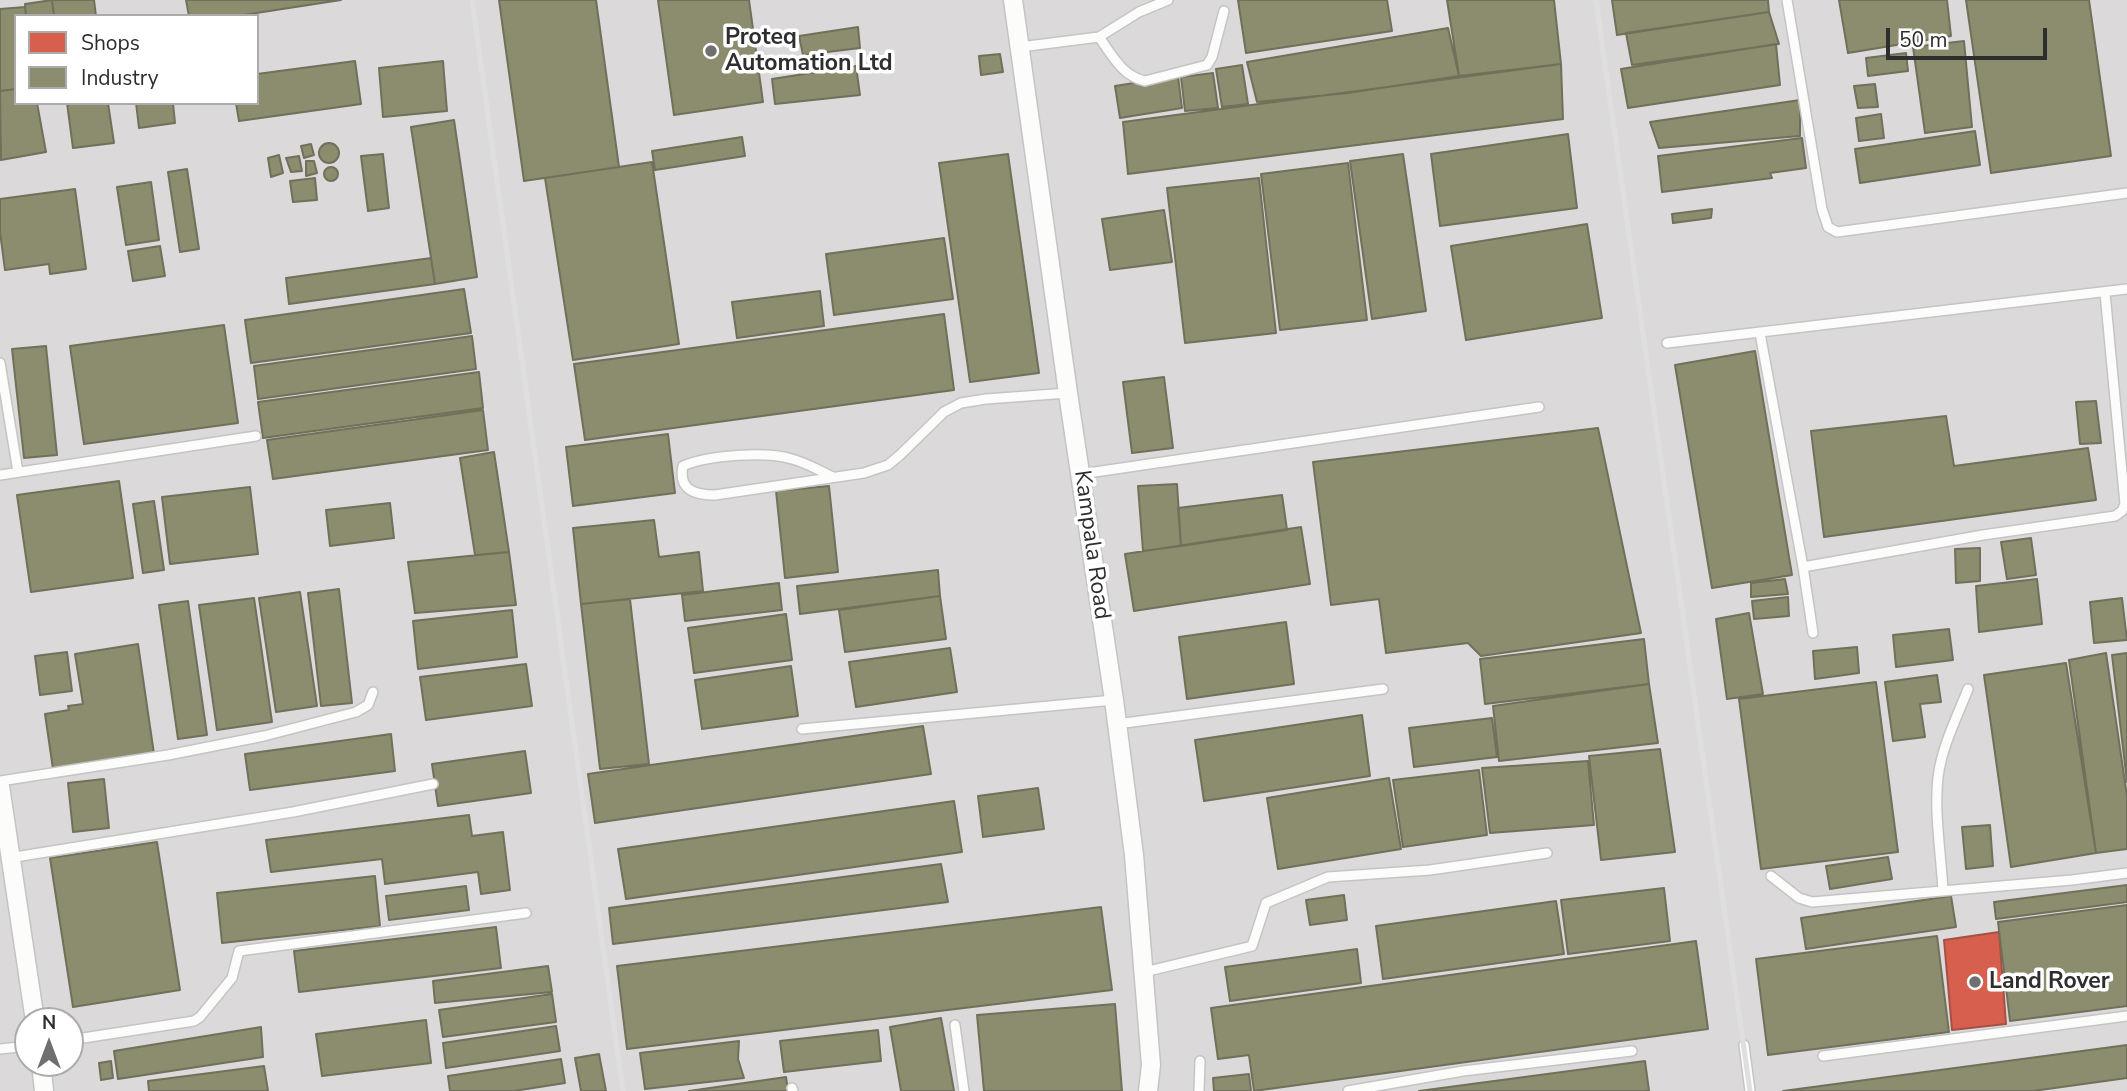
<!DOCTYPE html>
<style>
body{margin:0}
#map{position:relative;width:2127px;height:1091px;overflow:hidden;background:#ece8e4;font-family:"Nunito Sans",sans-serif}
canvas{display:block}
.legend{position:absolute;left:14px;top:14px;width:245px;height:91px;box-sizing:border-box;background:#fff;border:2px solid #ababab;margin:0;padding:9px 12px;list-style:none;font-size:21px;color:#2e2e2e}
.legend li{display:flex;align-items:center;gap:14px;height:35px}
.legend b{width:35px;border:2px solid #ababab}
.north{position:absolute;left:14px;top:1007px;width:70px;height:70px;box-sizing:border-box;background:#fff;border:2px solid #ababab;border-radius:50%;rotate:0deg;font-size:19px;font-weight:700;line-height:28px;text-align:center;color:#2e2e2e}
.north::after{content:'';display:block;margin:auto;width:24px;height:32px;background:#706f6e;clip-path:polygon(50% 0,100% 100%,50% 72%,0 100%)}
.scale{position:absolute;left:1886px;top:28px;width:161px;height:32px;box-sizing:border-box;border:4px solid #2e2e2e;border-top:0;padding-left:9px;font-size:21px;line-height:24px;white-space:nowrap;color:#2e2e2e;-webkit-text-stroke:5px #fff;paint-order:stroke}
</style>
<div id="map">
<canvas width="2127" height="1091"></canvas>
<ul class="legend">
<li><b style="height:19px;background:#d6604d"></b>Shops</li>
<li><b style="height:19px;background:#8c8c6e"></b>Industry</li>
</ul>
<div class="north">N</div>
<div class="scale">50 m</div>
</div>
<script>
const context = document.querySelector('canvas').getContext('2d');
context.lineJoin = 'round';
function fillPath(path, color) { context.fillStyle = color; context.fill(path, 'evenodd'); }
function strokePath(path, color, width, dash) { context.strokeStyle = color; context.lineWidth = width; context.lineCap = dash ? 'butt' : 'round'; context.setLineDash(dash || []); context.stroke(path); }
function drawText(font, color, halo, rows, align = 'center') {
  context.font = font + ' "Nunito Sans",sans-serif'; context.lineWidth = 7; context.setLineDash([]); context.textBaseline = 'middle'; context.strokeStyle = halo; context.fillStyle = color; for (const [text, x, y, turn = 0] of rows) {
    context.save(); context.translate(x, y); context.rotate((+turn || 0) * Math.PI / 180); context.textAlign = isNaN(turn) ? turn : align; if (halo) context.strokeText(text, 0, 0); context.fillText(text, 0, 0); context.restore();
  }
}
fillPath(new Path2D(`
 M 0,0 L 2127,0 L 2127,1091 L 0,1091 ZM 16,16 L 257,16 L 257,103 L 16,103 ZM 28,1021 L 70,1021 L 70,1063 L 28,1063 Z`), '#dcd9db');
const shops = new Path2D(`
 M 1999,932 L 2006,1024 L 1952,1030 L 1944,940 Z`);
fillPath(shops, '#d6604d');
strokePath(shops, '#a45144', 2);
const industry = new Path2D(`
 M 52,0 L 94,0 L 96,16 L 54,16 Z
 M 52,0 L 54,16 L 26,16 L 25,4 Z
 M 186,0 L 341,0 L 237,16 L 189,16 Z
 M 499,0 L 596,0 L 619,167 L 524,181 Z
 M 658,0 L 749,0 L 763,102 L 674,115 Z
 M 1238,0 L 1387,0 L 1392,31 L 1246,53 Z
 M 1447,0 L 1554,0 L 1561,64 L 1459,76 Z
 M 1612,0 L 1768,0 L 1769,12 L 1617,35 Z
 M 1839,0 L 1947,0 L 1951,36 L 1848,53 Z
 M 1966,0 L 2089,0 L 2111,156 L 1991,173 Z
 M 25,7 L 26,16 L 16,16 L 16,89 L 0,91 L 0,9 Z
 M 1769,12 L 1779,44 L 1632,65 L 1626,33 Z
 M 858,27 L 860,48 L 803,55 L 799,36 Z
 M 1448,28 L 1459,76 L 1348,93 L 1257,102 L 1247,62 Z
 M 1964,41 L 1972,127 L 1925,133 L 1913,47 Z
 M 1776,44 L 1780,85 L 1628,108 L 1621,69 Z
 M 1906,53 L 1908,71 L 1868,76 L 1866,58 Z
 M 1000,54 L 1003,72 L 981,75 L 979,56 Z
 M 355,61 L 361,104 L 239,121 L 236,103 L 257,103 L 257,74 Z
 M 443,61 L 447,111 L 383,117 L 379,68 Z
 M 1561,64 L 1563,119 L 1128,174 L 1123,122 Z
 M 1242,65 L 1248,104 L 1222,107 L 1216,69 Z
 M 856,66 L 860,95 L 775,104 L 772,79 Z
 M 1213,73 L 1218,108 L 1185,111 L 1181,77 Z
 M 1178,76 L 1182,108 L 1120,118 L 1115,86 Z
 M 1875,84 L 1878,107 L 1858,108 L 1854,86 Z
 M 16,89 L 16,103 L 37,103 L 46,152 L 1,160 L 0,91 Z
 M 1800,100 L 1800,136 L 1659,148 L 1650,122 Z
 M 67,103 L 108,103 L 114,143 L 73,148 Z
 M 136,103 L 173,103 L 175,123 L 139,128 Z
 M 1881,114 L 1884,138 L 1859,141 L 1856,118 Z
 M 454,120 L 477,277 L 435,284 L 411,127 Z
 M 1975,131 L 1980,165 L 1860,183 L 1855,149 Z
 M 1568,134 L 1577,208 L 1440,226 L 1431,154 Z
 M 742,137 L 745,156 L 655,170 L 652,151 Z
 M 1802,138 L 1806,168 L 1770,173 L 1772,178 L 1662,192 L 1658,156 Z
 M319 153a10 10 0 1 1 20 0a10 10 0 1 1-20 0Z
 M 311,144 L 314,155 L 304,158 L 301,146 Z
 M 383,154 L 389,208 L 368,211 L 361,156 Z
 M 1008,154 L 1039,373 L 970,382 L 939,163 Z
 M 1403,154 L 1426,311 L 1372,319 L 1350,161 Z
 M 279,155 L 283,173 L 271,177 L 268,158 Z
 M 299,156 L 302,171 L 291,172 L 286,158 Z
 M 306,161 L 314,161 L 317,173 L 306,176 Z
 M 652,162 L 679,344 L 573,360 L 545,178 Z
 M 1348,163 L 1367,320 L 1280,330 L 1261,174 Z
 M324 174a7 7 0 1 1 14 0a7 7 0 1 1-14 0Z
 M 187,169 L 199,249 L 180,252 L 168,172 Z
 M 315,178 L 317,200 L 293,202 L 290,181 Z
 M 1259,178 L 1276,333 L 1185,343 L 1167,188 Z
 M 151,182 L 159,240 L 126,245 L 117,187 Z
 M 75,189 L 86,269 L 50,274 L 49,264 L 5,270 L 0,232 L 0,199 Z
 M 1712,209 L 1711,218 L 1673,223 L 1672,214 Z
 M 1164,210 L 1172,262 L 1110,270 L 1102,219 Z
 M 1587,224 L 1602,318 L 1466,340 L 1451,246 Z
 M 944,238 L 953,299 L 834,315 L 826,254 Z
 M 160,246 L 165,276 L 133,281 L 128,251 Z
 M 431,258 L 435,284 L 289,304 L 286,278 Z
 M 464,289 L 471,333 L 251,363 L 245,320 Z
 M 820,291 L 824,326 L 737,338 L 732,302 Z
 M 944,314 L 954,390 L 585,440 L 574,364 Z
 M 224,325 L 238,423 L 84,444 L 70,346 Z
 M 472,336 L 476,369 L 258,399 L 254,366 Z
 M 46,346 L 57,455 L 24,458 L 12,349 Z
 M 1755,351 L 1792,575 L 1712,588 L 1675,365 Z
 M 479,372 L 483,408 L 263,438 L 258,402 Z
 M 1164,377 L 1173,448 L 1132,453 L 1123,382 Z
 M 2096,401 L 2101,443 L 2080,444 L 2076,402 Z
 M 483,410 L 488,450 L 273,479 L 267,440 Z
 M 1946,416 L 1954,466 L 2088,448 L 2096,500 L 1824,537 L 1811,431 Z
 M 1598,428 L 1641,633 L 1481,656 L 1468,643 L 1386,653 L 1379,599 L 1331,605 L 1313,462 Z
 M 668,434 L 675,493 L 573,506 L 566,447 Z
 M 494,452 L 509,552 L 475,555 L 460,458 Z
 M 119,481 L 133,578 L 31,592 L 17,495 Z
 M 1177,484 L 1181,546 L 1143,551 L 1138,486 Z
 M 829,486 L 838,572 L 785,578 L 776,491 Z
 M 250,487 L 258,554 L 170,564 L 162,497 Z
 M 1282,495 L 1287,530 L 1181,546 L 1178,508 Z
 M 154,501 L 164,570 L 143,573 L 133,504 Z
 M 390,503 L 394,538 L 330,546 L 326,510 Z
 M 654,520 L 659,557 L 699,552 L 703,591 L 581,604 L 573,528 Z
 M 1301,527 L 1310,584 L 1134,611 L 1125,554 Z
 M 2031,538 L 2036,575 L 2007,579 L 2001,542 Z
 M 1980,548 L 1980,581 L 1956,583 L 1955,549 Z
 M 509,552 L 516,605 L 415,613 L 408,562 Z
 M 938,570 L 940,596 L 800,614 L 797,586 Z
 M 1785,579 L 1788,594 L 1751,597 L 1751,583 Z
 M 2037,579 L 2042,624 L 1979,632 L 1976,586 Z
 M 779,583 L 782,610 L 685,621 L 682,595 Z
 M 339,589 L 352,703 L 321,706 L 308,593 Z
 M 300,592 L 317,706 L 276,712 L 259,598 Z
 M 940,596 L 946,639 L 845,652 L 839,610 Z
 M 1788,597 L 1789,616 L 1754,619 L 1752,601 Z
 M 254,598 L 272,722 L 217,730 L 199,605 Z
 M 2122,598 L 2127,640 L 2094,643 L 2090,602 Z
 M 630,599 L 649,764 L 600,769 L 581,604 Z
 M 188,601 L 207,735 L 178,739 L 159,605 Z
 M 512,610 L 517,657 L 418,669 L 413,621 Z
 M 1749,613 L 1763,694 L 1727,699 L 1716,619 Z
 M 786,614 L 792,660 L 694,673 L 688,628 Z
 M 1286,622 L 1294,684 L 1187,699 L 1179,637 Z
 M 1949,629 L 1953,660 L 1896,667 L 1893,635 Z
 M 1644,639 L 1649,684 L 1485,704 L 1480,659 Z
 M 138,644 L 154,754 L 53,769 L 45,714 L 69,710 L 68,706 L 83,704 L 75,654 Z
 M 1857,647 L 1859,673 L 1815,679 L 1813,651 Z
 M 950,648 L 957,692 L 856,707 L 849,662 Z
 M 67,652 L 72,691 L 40,695 L 35,656 Z
 M 2106,653 L 2127,796 L 2127,849 L 2096,853 L 2069,660 Z
 M 2127,653 L 2127,782 L 2112,655 Z
 M 2066,663 L 2096,853 L 2011,867 L 1984,675 Z
 M 526,664 L 532,706 L 426,720 L 420,677 Z
 M 791,666 L 798,716 L 702,729 L 695,680 Z
 M 1937,675 L 1941,702 L 1920,704 L 1925,737 L 1893,741 L 1885,682 Z
 M 1876,682 L 1898,852 L 1761,869 L 1739,699 Z
 M 1649,684 L 1658,743 L 1499,761 L 1493,706 Z
 M 1362,715 L 1370,776 L 1204,801 L 1195,740 Z
 M 1492,718 L 1497,757 L 1414,767 L 1409,728 Z
 M 923,726 L 931,774 L 595,823 L 588,774 Z
 M 391,734 L 395,771 L 250,790 L 245,754 Z
 M 1660,749 L 1675,852 L 1601,860 L 1589,756 Z
 M 525,751 L 531,793 L 438,806 L 432,764 Z
 M 1588,761 L 1594,825 L 1490,833 L 1482,768 Z
 M 1479,770 L 1487,835 L 1403,847 L 1393,780 Z
 M 1389,778 L 1401,849 L 1278,869 L 1267,798 Z
 M 104,779 L 109,828 L 73,832 L 68,783 Z
 M 1038,788 L 1044,829 L 983,837 L 978,796 Z
 M 954,801 L 962,852 L 626,899 L 618,849 Z
 M 469,815 L 472,836 L 503,832 L 510,890 L 481,894 L 478,872 L 385,884 L 382,859 L 271,872 L 266,840 Z
 M 1990,825 L 1993,866 L 1966,869 L 1962,827 Z
 M 157,842 L 180,990 L 73,1007 L 50,858 Z
 M 1888,857 L 1892,879 L 1830,889 L 1826,866 Z
 M 941,864 L 948,902 L 613,944 L 609,908 Z
 M 375,876 L 380,926 L 222,943 L 217,893 Z
 M 2127,885 L 2127,902 L 1996,919 L 1994,902 Z
 M 466,886 L 469,910 L 389,920 L 386,896 Z
 M 1664,888 L 1670,941 L 1568,954 L 1561,900 Z
 M 1344,895 L 1347,920 L 1310,925 L 1306,900 Z
 M 1951,896 L 1956,927 L 1806,949 L 1801,918 Z
 M 1556,901 L 1564,954 L 1383,979 L 1376,926 Z
 M 2127,905 L 2127,1006 L 2010,1021 L 1998,922 Z
 M 1101,907 L 1112,990 L 627,1049 L 617,966 Z
 M 496,927 L 501,968 L 299,992 L 294,951 Z
 M 1937,936 L 1949,1032 L 1768,1055 L 1756,959 Z
 M 1696,941 L 1708,1029 L 1254,1091 L 1249,1055 L 1218,1059 L 1211,1008 Z
 M 1357,949 L 1361,983 L 1230,1001 L 1225,967 Z
 M 548,966 L 552,992 L 435,1003 L 433,981 Z
 M 552,994 L 556,1022 L 443,1037 L 439,1010 Z
 M 1115,1004 L 1122,1091 L 984,1091 L 977,1015 Z
 M 941,1018 L 954,1091 L 901,1091 L 890,1027 Z
 M 426,1020 L 431,1063 L 322,1076 L 316,1034 Z
 M 556,1026 L 560,1051 L 446,1068 L 443,1043 Z
 M 261,1027 L 263,1057 L 118,1079 L 114,1051 Z
 M 878,1030 L 881,1061 L 784,1072 L 780,1041 Z
 M 739,1041 L 738,1059 L 744,1078 L 645,1089 L 640,1053 Z
 M 2127,1045 L 2127,1078 L 2033,1091 L 1783,1091 Z
 M 599,1054 L 606,1091 L 581,1091 L 575,1058 Z
 M 561,1059 L 565,1083 L 514,1091 L 450,1091 L 448,1076 Z
 M 111,1061 L 113,1078 L 101,1080 L 99,1063 Z
 M 1645,1061 L 1649,1091 L 1419,1091 Z
 M 264,1066 L 268,1091 L 149,1091 L 148,1081 Z
 M 1249,1074 L 1251,1091 L 1214,1091 L 1213,1078 Z
 M 786,1077 L 788,1091 L 689,1091 Z`);
fillPath(industry, '#8c8c6e');
strokePath(industry, '#70705b', 2);
const service = new Path2D(`
 M 1787,0 L 1822,209 L 1828,227 L 1837,232 L 2127,193
 M 1099,37 C 1112,55 1122,76 1145,81 L 1207,65 L 1212,57 L 1224,11
 M 1020,47 L 1099,37 L 1139,12 L 1168,0
 M 1760,333 L 1803,567 L 1813,633
 M 1667,343 L 2127,289
 M 0,363 L 18,472
 M 1081,474 L 1539,407
 M 0,475 L 256,436
 M 833,477 C 820,471 807,463 792,459 C 766,451 708,455 683,466 C 678,490 695,495 715,495 L 864,473 L 888,465 L 900,455 L 944,412 L 961,403 L 986,399 L 1068,393
 M 1803,567 L 1983,535 L 2115,516 L 2122,511 L 2125,504 L 2105,293
 M 1117,724 L 1383,689
 M 802,729 L 1114,700
 M 0,781 L 168,755 L 264,736 L 356,712 L 368,705 L 373,692
 M 9,858 L 293,812 L 433,784
 M 1771,876 L 1799,898 L 1812,902 L 2072,880 L 2127,873
 M 1943,891 C 1941,853 1934,814 1938,777 C 1942,746 1957,717 1968,689
 M 1144,972 L 1252,946 L 1266,903 L 1328,877 L 1430,870 L 1547,853
 M 955,1025 L 964,1091
 M 70,1040 L 194,1021 L 200,1017 L 232,978 L 239,951 L 526,913
 M 1744,1045 L 1750,1091
 M 0,1049 L 28,1046
 M 1823,1056 L 2127,1016
 M 792,1088 L 793,1091
 M 1199,1091 L 1200,1061
 M 1348,1091 L 1463,1071 L 1632,1051`);
const minor = new Path2D(`
 M 1013,0 L 1068,393 L 1114,700 L 1134,855 L 1151,1065 L 1148,1091
 M 0,786 L 35,1021
 M 41,1063 L 44,1091`);
strokePath(service, '#c5c4c5', 12);
strokePath(minor, '#c5c4c5', 21);
strokePath(service, '#fcfcfb', 9);
strokePath(minor, '#fcfcfb', 18);
strokePath(new Path2D(`
 M 472,0 L 623,1091
 M 1596,0 L 1750,1091`), '#dfdfe1', 5);
for (const [x, y, r, color] of [
 [711,51,7,"#706f6e"],
 [1975,982,7,"#706f6e"]
]) { const dot = new Path2D(); dot.arc(x, y, r, 0, 2 * Math.PI); context.fillStyle = color; context.fill(dot); strokePath(dot, '#fff', 2.5); }
drawText('bold 23px', '#2e2e2e', '#fff', [
 ["Proteq",725,38],
 ["Automation Ltd",725,64],
 ["Land Rover",1989,982]
], 'left');
drawText('23px', '#2e2e2e', '#fff', [
 ["Kampala Road",1091,545,82]
]);
</script>
